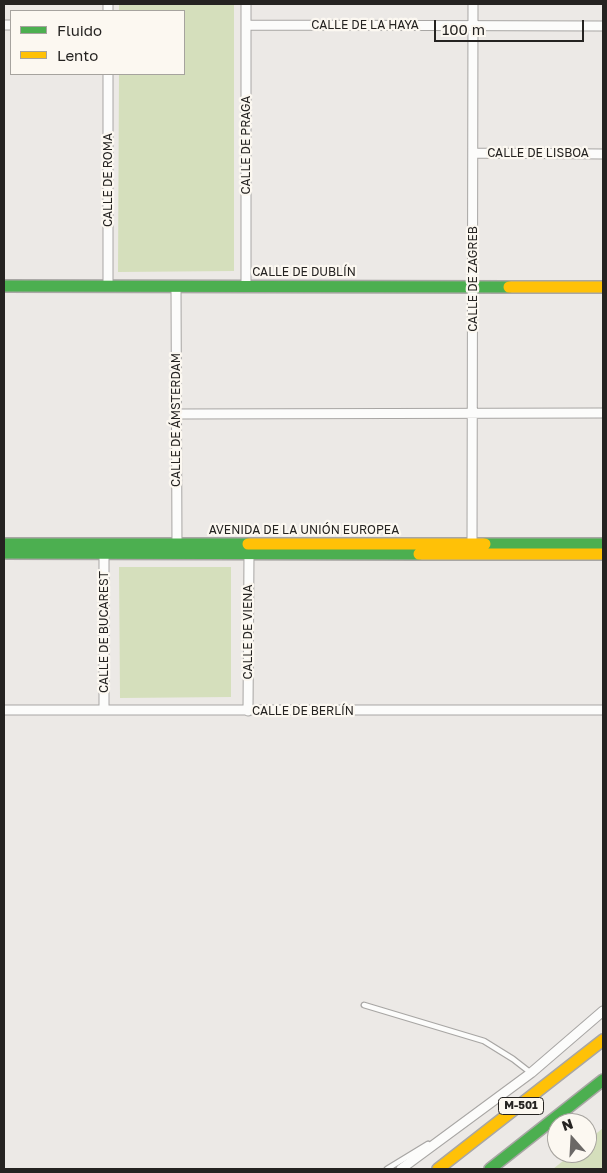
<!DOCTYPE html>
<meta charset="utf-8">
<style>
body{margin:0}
#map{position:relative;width:607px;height:1173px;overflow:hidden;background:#ece9e6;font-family:"Golos Text",sans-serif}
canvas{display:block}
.frame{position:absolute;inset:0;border:5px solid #252321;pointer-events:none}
.legend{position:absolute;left:10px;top:10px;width:175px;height:65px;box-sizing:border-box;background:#fcf8f1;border:1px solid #a6a39e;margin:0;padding:6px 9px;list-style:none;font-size:15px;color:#252321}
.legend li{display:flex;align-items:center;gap:10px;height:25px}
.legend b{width:25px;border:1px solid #a6a39e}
.north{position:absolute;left:547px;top:1113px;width:50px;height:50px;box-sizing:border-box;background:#fcf8f1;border:1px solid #a6a39e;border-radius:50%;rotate:341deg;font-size:14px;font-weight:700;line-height:20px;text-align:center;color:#252321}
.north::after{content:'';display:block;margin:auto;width:18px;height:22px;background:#6b6866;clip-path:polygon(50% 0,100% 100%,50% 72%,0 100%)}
.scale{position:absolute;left:434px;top:20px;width:150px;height:22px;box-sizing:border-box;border:2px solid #252321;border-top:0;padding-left:6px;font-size:15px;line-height:18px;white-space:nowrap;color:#252321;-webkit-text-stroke:4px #fcf8f1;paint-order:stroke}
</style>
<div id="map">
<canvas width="607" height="1173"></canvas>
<div class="frame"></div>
<ul class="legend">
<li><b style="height:6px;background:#4caf50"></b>Fluido</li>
<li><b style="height:6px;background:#ffc107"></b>Lento</li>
</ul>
<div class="north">N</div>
<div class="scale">100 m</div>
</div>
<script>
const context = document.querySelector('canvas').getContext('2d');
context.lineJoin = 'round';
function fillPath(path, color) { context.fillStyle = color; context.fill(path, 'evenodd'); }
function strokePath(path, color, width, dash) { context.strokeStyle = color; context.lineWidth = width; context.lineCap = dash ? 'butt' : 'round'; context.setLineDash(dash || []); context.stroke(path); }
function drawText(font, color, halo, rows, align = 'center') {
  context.font = font + ' "Golos Text",sans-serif'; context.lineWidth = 4.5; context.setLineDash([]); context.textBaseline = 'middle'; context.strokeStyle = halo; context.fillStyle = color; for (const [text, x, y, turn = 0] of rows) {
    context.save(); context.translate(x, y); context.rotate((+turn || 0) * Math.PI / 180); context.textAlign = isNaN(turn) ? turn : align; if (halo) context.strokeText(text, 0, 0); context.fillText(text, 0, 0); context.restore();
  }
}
fillPath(new Path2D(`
 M 119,4 L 234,4 L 234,271 L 118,272 L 119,74 L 184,74 L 184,11 L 119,11 Z
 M 119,567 L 231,567 L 231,697 L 120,698 Z
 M 603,1128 L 603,1169 L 553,1169 L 573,1153 L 587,1153 L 587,1141 Z`), '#d5dfbc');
const lane = new Path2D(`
 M 364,1005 L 484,1041 L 513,1059 L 531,1073
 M 387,1169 L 428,1144`);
const street = new Path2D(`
 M 108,11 L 108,4
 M 4,25 L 11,25
 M 246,25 L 603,26
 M 108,74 L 108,286
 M 474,153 L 603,154
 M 246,286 L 246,4
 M 176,287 L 177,548
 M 177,414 L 603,413
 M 472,548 L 473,4
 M 4,710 L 603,710
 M 104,710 L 104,554
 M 248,711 L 249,554
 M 401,1169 L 531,1073 L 603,1011`);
const fast = new Path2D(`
 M 4,286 L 509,287
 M 4,544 L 248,544
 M 485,544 L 603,544
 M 4,553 L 419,554
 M 490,1169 L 603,1080`);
const slow = new Path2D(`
 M 509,287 L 603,287
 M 248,544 L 485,544
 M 419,554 L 603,554
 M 438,1169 L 603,1040`);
strokePath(lane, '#a8a6a4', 7);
strokePath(street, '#a8a6a4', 11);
strokePath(fast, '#a8a6a4', 14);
strokePath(slow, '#a8a6a4', 14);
strokePath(lane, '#fcfcfb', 4.5);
strokePath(street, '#fcfcfb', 9);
strokePath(fast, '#4caf50', 11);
strokePath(slow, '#ffc107', 11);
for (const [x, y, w] of [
 [521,1106,45]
]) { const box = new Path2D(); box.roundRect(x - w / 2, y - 8.5, w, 17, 4); context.fillStyle = '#fcf8f1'; context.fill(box); strokePath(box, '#252321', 1); }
drawText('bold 11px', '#252321', null, [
 ["M-501",521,1106]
]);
drawText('12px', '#252321', '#fcf8f1', [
 ["CALLE DE LA HAYA",365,25],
 ["CALLE DE PRAGA",246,145,-90],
 ["CALLE DE LISBOA",538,153],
 ["CALLE DE ROMA",108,180,-90],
 ["CALLE DE DUBLÍN",304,272],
 ["CALLE DE ZAGREB",473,279,-90],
 ["CALLE DE ÁMSTERDAM",176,420,-90],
 ["AVENIDA DE LA UNIÓN EUROPEA",304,530],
 ["CALLE DE BUCAREST",104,632,-90],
 ["CALLE DE VIENA",248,632,-90],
 ["CALLE DE BERLÍN",303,711]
]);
</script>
